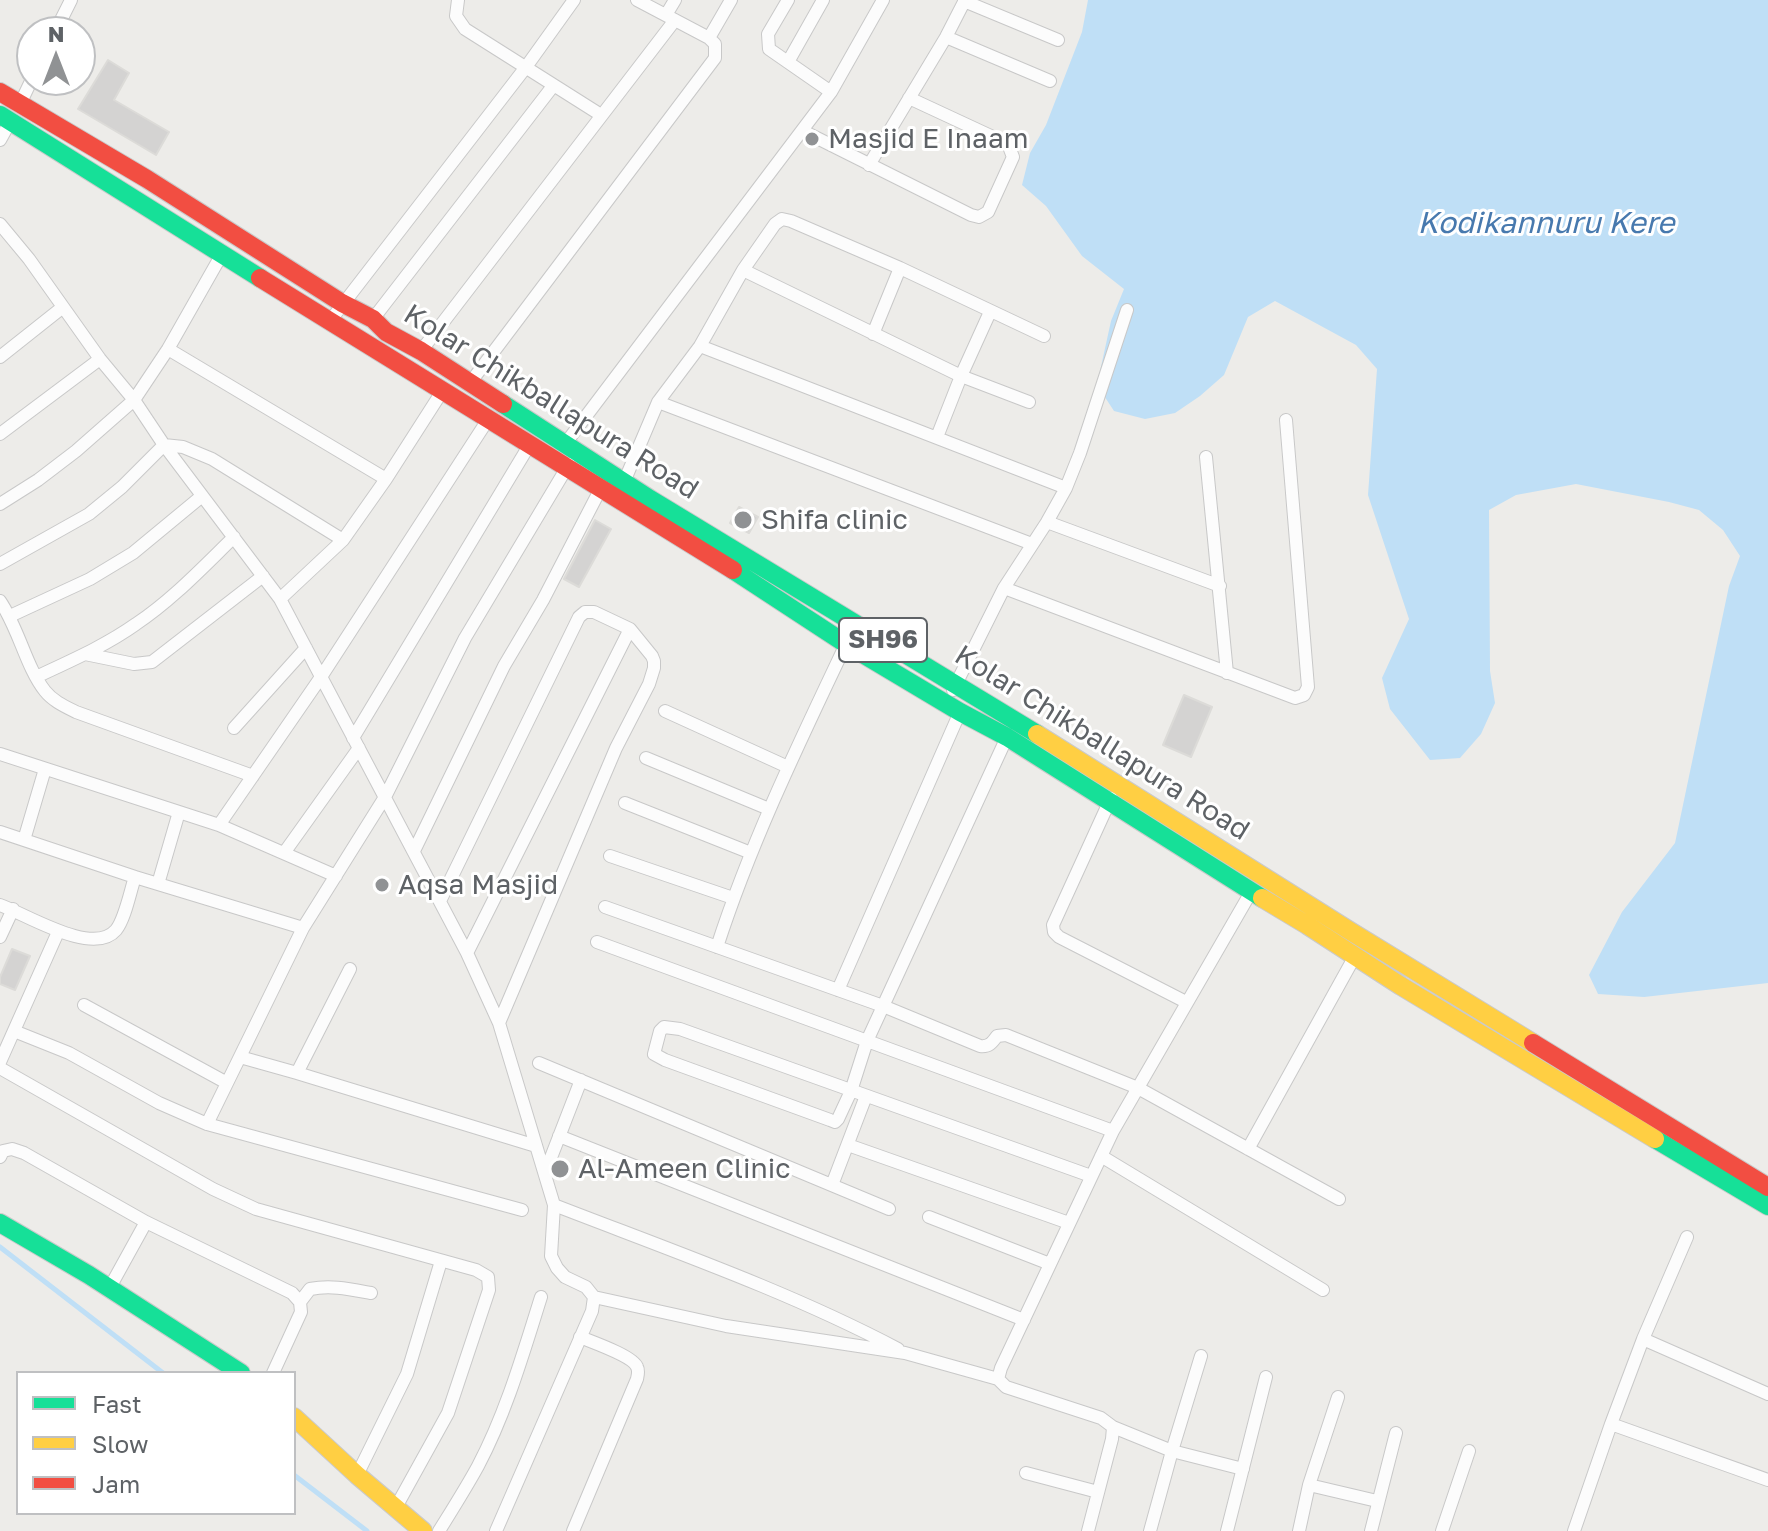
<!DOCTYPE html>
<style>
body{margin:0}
#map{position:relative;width:1768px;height:1531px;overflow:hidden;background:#edece9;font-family:"Golos Text",sans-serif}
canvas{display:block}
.legend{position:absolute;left:16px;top:1371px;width:280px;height:144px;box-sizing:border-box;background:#fff;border:2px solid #bfc0c2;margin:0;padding:10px 14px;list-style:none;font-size:24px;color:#5e6266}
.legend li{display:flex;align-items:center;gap:16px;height:40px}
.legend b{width:40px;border:2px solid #bfc0c2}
.north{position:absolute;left:16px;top:16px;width:80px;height:80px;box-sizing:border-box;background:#fff;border:2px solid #bfc0c2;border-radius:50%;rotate:0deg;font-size:22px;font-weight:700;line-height:32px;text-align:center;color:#5e6266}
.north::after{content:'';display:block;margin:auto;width:28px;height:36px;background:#909294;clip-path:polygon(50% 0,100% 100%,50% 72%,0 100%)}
</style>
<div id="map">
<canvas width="1768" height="1531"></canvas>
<ul class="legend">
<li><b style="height:10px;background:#16e098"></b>Fast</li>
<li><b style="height:10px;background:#ffcf43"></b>Slow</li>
<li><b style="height:10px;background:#f24e42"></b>Jam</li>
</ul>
<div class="north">N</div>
</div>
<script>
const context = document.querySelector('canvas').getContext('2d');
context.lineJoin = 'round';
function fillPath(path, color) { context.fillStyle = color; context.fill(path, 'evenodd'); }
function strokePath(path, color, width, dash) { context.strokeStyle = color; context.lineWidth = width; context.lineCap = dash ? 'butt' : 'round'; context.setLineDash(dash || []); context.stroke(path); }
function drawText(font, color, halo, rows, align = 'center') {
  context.font = font + ' "Golos Text",sans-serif'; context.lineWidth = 6; context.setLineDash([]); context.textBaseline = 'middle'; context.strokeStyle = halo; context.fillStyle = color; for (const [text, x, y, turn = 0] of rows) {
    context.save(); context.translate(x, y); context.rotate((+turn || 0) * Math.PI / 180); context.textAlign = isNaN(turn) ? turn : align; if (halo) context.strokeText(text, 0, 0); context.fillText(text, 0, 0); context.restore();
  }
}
fillPath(new Path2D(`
 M 1088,0 L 1768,0 L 1768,983 L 1644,997 L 1598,994 L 1589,975 L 1622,912 L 1675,843 L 1729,586 L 1740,556 L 1723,530 L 1699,510 L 1669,502 L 1576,484 L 1516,495 L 1489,510 L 1490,671 L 1495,703 L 1481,734 L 1460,758 L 1430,760 L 1390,709 L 1382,678 L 1409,619 L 1368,495 L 1377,369 L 1356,345 L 1275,301 L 1248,317 L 1224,375 L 1200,396 L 1175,413 L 1145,419 L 1114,411 L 1097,385 L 1111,321 L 1124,289 L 1082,256 L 1046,206 L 1022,185 L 1030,153 L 1046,125 L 1082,32 Z`), '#bfdff6');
strokePath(new Path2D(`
 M 0,1247 L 163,1373
 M 294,1475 L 367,1531`), '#bfdff6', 5);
const building = new Path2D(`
 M 108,60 L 129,73 L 114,100 L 169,132 L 156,155 L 78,109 Z
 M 739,507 L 758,517 L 749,533 L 730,523 Z
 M 595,520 L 611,529 L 579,587 L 564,579 Z
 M 1184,695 L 1212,707 L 1191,757 L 1163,745 Z
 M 12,949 L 30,956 L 15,990 L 0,984 L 0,977 Z`);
fillPath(building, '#d4d3d2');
strokePath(building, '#dcdbd8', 2);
const street = new Path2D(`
 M 458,0 L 456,16 L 465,29 L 601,115
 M 788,0 L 768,34 L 769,49 L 831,92
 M 964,1 L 1058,40
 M 666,15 L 675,0
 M 55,32 L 71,0
 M 946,37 L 1050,81
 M 709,38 L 731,0
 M 788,62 L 823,0
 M 20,104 L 32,79
 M 803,131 L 971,215 L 979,217 L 988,212 L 1013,157 L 1008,144 L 909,98
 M 0,140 L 10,122
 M 869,165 L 946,37 L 965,0
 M 0,224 L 29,259 L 100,359 L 134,400 L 164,445 L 280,599 L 467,953 L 499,1023 L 554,1205 L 551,1256 L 557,1268 L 565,1277 L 586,1287 L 594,1297 L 592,1311 L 496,1531
 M 743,270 L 961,376 L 1029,402
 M 373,319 L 553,86
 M 330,321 L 526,67 L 574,0
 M 873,334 L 900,268
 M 700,346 L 1066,488
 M 168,349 L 386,479
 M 421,351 L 675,20
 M 0,357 L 63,307
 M 470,383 L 715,58 L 715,44 L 709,38 L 637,0
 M 658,402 L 1032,544
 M 0,434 L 100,359
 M 937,437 L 961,376 L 990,312
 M 565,444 L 831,92 L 883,0
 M 1206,457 L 1227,673
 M 624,482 L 658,402 L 700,346 L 743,270 L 775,224 L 782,219 L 791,221 L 900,268 L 1044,336
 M 0,504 L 38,480 L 76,451 L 134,400 L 168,349 L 222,254
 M 1047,522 L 1220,586
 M 0,564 L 89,514 L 122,487 L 164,445 L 183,447 L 212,459 L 343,540
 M 1004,588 L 1295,698 L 1304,695 L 1308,687 L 1286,420
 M 280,599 L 343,540 L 386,479 L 443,390
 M 0,601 C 19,629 26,667 45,691 C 53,701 64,706 76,712 L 253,776
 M 10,616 L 90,579 L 133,553 L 202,496
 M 85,654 L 134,664 L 152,662 L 263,576
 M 36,677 C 70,661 105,646 136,624 C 172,600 202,568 234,537
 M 953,690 L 1004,588 L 1047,522 L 1066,488 L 1080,453 L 1127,310
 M 665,711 L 788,767
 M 234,728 L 306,648
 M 1007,737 L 867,1041 L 851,1091 L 838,1119 L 835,1122 L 830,1120 L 665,1060 L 654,1054 L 660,1031 L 664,1027 L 680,1029 L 1091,1176
 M 353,738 L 530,444
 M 0,754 L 219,825 L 336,876
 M 646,758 L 769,809
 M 1111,798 L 1053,925 L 1054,932 L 1059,937 L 1186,1002
 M 625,803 L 751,853
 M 219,825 L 321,677 L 489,418
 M 0,832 L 135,877 L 303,928
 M 24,840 L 45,769
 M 414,851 L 504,666 L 543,600 L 601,488
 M 284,853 L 359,748
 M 610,856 L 733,898
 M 158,884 L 179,812
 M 440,901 L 579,617 L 585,612 L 594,612 L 630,629 L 652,656 L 654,661 L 654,668 L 649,684 L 616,748 L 499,1023
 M 0,905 C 26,914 93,957 116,930 C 125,919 130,892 135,877
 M 605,907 L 883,1006 L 980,1046 C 989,1047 992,1043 997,1036 L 1006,1035 L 1138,1088 L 1339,1199
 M 0,937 L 13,909
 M 597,942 L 1113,1131
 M 717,947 C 751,842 799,743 846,644
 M 467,953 L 630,629
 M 838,990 L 960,712
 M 84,1005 L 227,1083
 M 14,1031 L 69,1053 L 159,1103 L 207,1124 L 522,1210
 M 240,1057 L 297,1073 L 536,1146
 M 0,1062 L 58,932
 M 539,1063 L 889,1209
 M 0,1068 L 213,1189 L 256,1209 L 476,1270 L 488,1277 L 489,1290 L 448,1413 L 396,1507
 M 297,1073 L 350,969
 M 207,1124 L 303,928 L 385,797 L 465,638 L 569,464
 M 559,1136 L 1024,1320
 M 848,1145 L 1069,1223
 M 1248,1149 L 1355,956
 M 1101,1156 L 1323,1290
 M 0,1157 L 3,1151 L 12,1149 L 24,1153 L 146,1222 L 292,1293 L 300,1302 L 301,1312 L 273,1373
 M 545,1173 L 581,1080
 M 832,1185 L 866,1096
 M 554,1205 C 670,1250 788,1291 898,1349
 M 929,1217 L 1050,1264
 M 109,1289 L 146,1222
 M 594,1297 L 726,1326 L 905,1353 L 998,1379
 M 300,1302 L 310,1289 C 331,1285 349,1289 371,1293
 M 1643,1339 L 1768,1394
 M 1611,1424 L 1768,1480
 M 1113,1427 L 1172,1451 L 1243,1469
 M 1026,1473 L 1098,1492
 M 357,1475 L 407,1374 L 441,1261
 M 1309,1485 L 1377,1501
 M 439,1531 C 452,1510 466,1488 478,1466 C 506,1413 523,1354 541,1297
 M 573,1531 L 637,1379 C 638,1374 639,1371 637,1367 C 633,1356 592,1342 580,1337
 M 1088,1531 L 1112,1439 L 1113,1427 L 1101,1418 L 1006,1387 L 998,1379 L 1001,1368 L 1113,1131 L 1251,892
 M 1150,1531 L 1172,1451 L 1201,1356
 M 1227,1531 L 1266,1377
 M 1299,1531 L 1309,1485 L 1338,1397
 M 1371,1531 L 1396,1433
 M 1442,1531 L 1469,1451
 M 1574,1531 L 1611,1424 L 1643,1339 L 1687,1237`);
const fast = new Path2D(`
 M 0,115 L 260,278
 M 503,404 L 650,499 L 1037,734
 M 733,570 L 846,644 L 960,712 L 1007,737 L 1262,898
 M 1655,1139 L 1768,1206
 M 0,1223 L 89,1275 L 241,1373`);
const slow = new Path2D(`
 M 1037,734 L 1350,931 L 1533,1043
 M 1262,898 L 1307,925 L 1401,986 L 1655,1139
 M 294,1417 L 357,1475 L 423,1531`);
const jam = new Path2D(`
 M 0,92 L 147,179 L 342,303 L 373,319 L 386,332 L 421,351 L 503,404
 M 260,278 L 733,570
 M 1533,1043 L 1768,1187`);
strokePath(street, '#c8c8c8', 14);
strokePath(fast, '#cacaca', 20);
strokePath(slow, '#cacaca', 20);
strokePath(jam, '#cacaca', 20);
strokePath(street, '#fcfcfc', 12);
strokePath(fast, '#16e098', 18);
strokePath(slow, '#ffcf43', 18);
strokePath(jam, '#f24e42', 18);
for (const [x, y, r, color] of [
 [812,139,8,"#909294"],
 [743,520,10,"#909294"],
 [382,885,8,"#909294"],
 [560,1169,10,"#909294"]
]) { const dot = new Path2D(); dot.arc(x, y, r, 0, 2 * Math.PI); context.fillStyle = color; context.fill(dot); strokePath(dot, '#fff', 3); }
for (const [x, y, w] of [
 [883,640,88]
]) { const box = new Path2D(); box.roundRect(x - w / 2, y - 22, w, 44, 6); context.fillStyle = '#fff'; context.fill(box); strokePath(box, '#5e6266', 2); }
drawText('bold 26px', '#5e6266', null, [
 ["SH96",883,640]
]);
drawText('28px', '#5e6266', '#fff', [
 ["Masjid E Inaam",828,139],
 ["Shifa clinic",761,520],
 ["Aqsa Masjid",398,885],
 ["Al-Ameen Clinic",578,1169]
], 'left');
drawText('28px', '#5e6266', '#fff', [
 ["Kolar Chikballapura Road",551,402,32],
 ["Kolar Chikballapura Road",1102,743,32]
]);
drawText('italic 30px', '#4779ae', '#fff', [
 ["Kodikannuru Kere",1546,223]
]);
</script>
